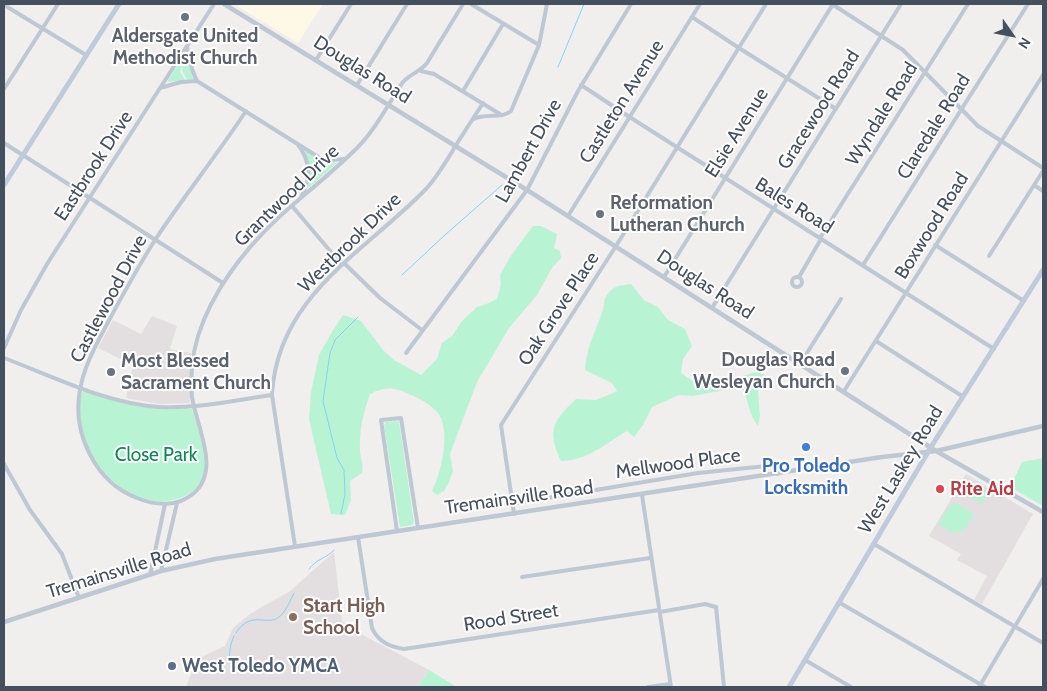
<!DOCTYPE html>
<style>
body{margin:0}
#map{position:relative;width:1047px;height:691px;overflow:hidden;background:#f1eeee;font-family:Cabin,sans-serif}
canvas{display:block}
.frame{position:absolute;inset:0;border:5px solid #44505e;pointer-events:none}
.north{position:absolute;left:987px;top:10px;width:50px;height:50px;-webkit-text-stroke:4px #fff;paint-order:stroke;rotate:123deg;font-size:14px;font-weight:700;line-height:20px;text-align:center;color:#44505e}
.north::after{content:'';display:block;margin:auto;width:18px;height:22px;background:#44505e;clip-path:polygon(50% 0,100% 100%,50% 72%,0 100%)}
</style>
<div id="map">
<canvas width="1047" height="691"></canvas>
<div class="frame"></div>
<div class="north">N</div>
</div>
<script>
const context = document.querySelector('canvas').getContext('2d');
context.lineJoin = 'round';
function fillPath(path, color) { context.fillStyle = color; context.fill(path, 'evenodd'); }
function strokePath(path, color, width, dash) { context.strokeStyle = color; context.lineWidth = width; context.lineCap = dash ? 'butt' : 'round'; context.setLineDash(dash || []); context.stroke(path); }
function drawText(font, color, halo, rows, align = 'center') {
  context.font = font + ' Cabin,sans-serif'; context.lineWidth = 4; context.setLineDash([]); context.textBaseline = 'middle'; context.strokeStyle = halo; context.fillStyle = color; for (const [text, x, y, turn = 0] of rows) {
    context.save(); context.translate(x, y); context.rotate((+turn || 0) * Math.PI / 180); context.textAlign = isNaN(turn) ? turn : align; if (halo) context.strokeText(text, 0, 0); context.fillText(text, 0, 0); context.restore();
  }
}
fillPath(new Path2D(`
 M 234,4 L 323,4 L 298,43 Z`), '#fef9e6');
fillPath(new Path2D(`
 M 152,316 L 177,326 L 170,349 L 191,353 L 190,403 L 160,404 L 126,398 L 133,365 L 98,348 L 113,320 L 141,334 Z
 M 966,474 L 1033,514 L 982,604 L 974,600 L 987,576 L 957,560 L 961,554 L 929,536 Z
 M 334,552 L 342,621 L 359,633 L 429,670 L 418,687 L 186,687 L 197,659 L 225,646 L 233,628 L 250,614 L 290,591 Z`), '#e3dfe0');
fillPath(new Path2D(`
 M 183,57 L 184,60 L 185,58 L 187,59 L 190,69 L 195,79 L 187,80 L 182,70 L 183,63 L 180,72 L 185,80 L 168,82 L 168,80 Z
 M 306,151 L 321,160 L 337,163 L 308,188 L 307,188 L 309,180 L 305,152 Z
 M 533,226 L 541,226 L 557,234 L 554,248 L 560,251 L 561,258 L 552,268 L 537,295 L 509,328 L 477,382 L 450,454 L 453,471 L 449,482 L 444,491 L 437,495 L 432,491 C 441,474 452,428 437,412 C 431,405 419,398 411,395 C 395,387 386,386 370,394 C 364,411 359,430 360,449 C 360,460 364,460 362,473 L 350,481 L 351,500 L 345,515 L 331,514 L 309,419 L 311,392 L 319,355 L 332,332 L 343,315 L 361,321 L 384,351 L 394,360 L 421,375 L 437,359 L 442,343 L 452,336 L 462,321 L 477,307 L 489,303 L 497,299 L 501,284 L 500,275 L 510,257 Z
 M 631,284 L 645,301 L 658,307 L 668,320 L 685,329 L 692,346 L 683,359 L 681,373 L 694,382 L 709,377 L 731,379 L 757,372 L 763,374 L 765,377 L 758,392 L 760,416 L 758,426 C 749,415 749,402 743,390 L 730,389 L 693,396 L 679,395 L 652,407 L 643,425 L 634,437 L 627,431 C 607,443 586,461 561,461 C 547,431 552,422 576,399 L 596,400 L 617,391 L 612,383 L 585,370 C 587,345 595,333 603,310 C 604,305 604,298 607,295 C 612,286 622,285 631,284 Z
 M 83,391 L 123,403 L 165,408 L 192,409 C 198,426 208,460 203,477 C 200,487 191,494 182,497 C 136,516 91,471 82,429 C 80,418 77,402 83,391 Z
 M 397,421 L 399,422 L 414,522 L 412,525 L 400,527 L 384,425 L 386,422 Z
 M 1043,458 L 1043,506 L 1010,487 L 1022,462 Z
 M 966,480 L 988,492 L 982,504 L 960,492 Z
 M 956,503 L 974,514 L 965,529 L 953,533 L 938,524 L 951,504 Z
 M 429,670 L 457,687 L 418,687 Z`), '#b8f4d4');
strokePath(new Path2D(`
 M 558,67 L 584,4
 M 402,275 L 446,234 L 502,185
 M 341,514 L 345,494 L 344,470 L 337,458 L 323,401 L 330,353 L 335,340 L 358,317
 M 309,569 C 316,559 327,558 334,550
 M 236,633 C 251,609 267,627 279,617 C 286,612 290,600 294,593
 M 234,636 C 229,646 227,663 234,672
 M 1042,687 L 1043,683`), '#80d4f6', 1);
strokePath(new Path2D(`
 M 471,4 L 539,45
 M 832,4 L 903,50 L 978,126 L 1043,168
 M 4,5 L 86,55
 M 692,17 L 739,48 L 836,109
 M 187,47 L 192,69 L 197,81 L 320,158 L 332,160 L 344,159
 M 316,60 L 351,4
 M 421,71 L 434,74 L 500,114
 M 357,85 L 407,4
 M 581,85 L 628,116 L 994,349
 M 160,88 L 181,82 L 197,81
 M 4,89 L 58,4
 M 463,91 L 503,24
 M 246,111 C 217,155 184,196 155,240 C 138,267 122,296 107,324 C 96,345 84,366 80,390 C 72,433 95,482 137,498 C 156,506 178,507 194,493 C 221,470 196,425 192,397 C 190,376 192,356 198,336 C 212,292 243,251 277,219 C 303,195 331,174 357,148 C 376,129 388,104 403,82 C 410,74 420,72 427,63 L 463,4
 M 474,119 C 486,113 502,119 511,111 L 539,45 L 547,4
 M 4,143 L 223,283
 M 298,145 C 311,161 311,180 301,197
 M 1034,185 L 1043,191
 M 292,206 L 342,265
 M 568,216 L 700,4
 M 820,238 L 968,4
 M 935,245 L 1024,301
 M 989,256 L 1043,171
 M 344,263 L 380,298 L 422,330
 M 863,265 L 1028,4
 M 664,277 L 833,4
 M 799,277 L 821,239
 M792 282a5 5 0 1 1 10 0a5 5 0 1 1-10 0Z
 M 712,308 L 901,4
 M 876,341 L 962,396
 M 4,348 L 21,310 L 47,264 L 214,4
 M 406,353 L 527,190 L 578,91 L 631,4
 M 4,358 C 52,376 107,404 159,407 C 197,409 235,400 272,395
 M 800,364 L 841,299
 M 844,391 L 1043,75
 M 4,464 L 30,510 L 62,554 L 79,598
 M 642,495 L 671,687
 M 517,503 L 698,473 L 776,465 L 778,474
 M 514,514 L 501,425 L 616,246 L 766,4
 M 397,531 L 381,420 L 401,418 L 418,528
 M 358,537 L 372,628 C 378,642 390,647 404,649 L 659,610
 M 874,544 L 1043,643
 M 295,546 L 272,395 C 277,296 365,252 426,189 C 438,176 447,160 456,145 C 465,131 474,117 483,103
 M 161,571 L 177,503
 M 150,575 L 165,504
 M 522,577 L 650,558
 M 840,603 L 985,687
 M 660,612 L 705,604 L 716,607 L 724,687
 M 805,660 L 851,687
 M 648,687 L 670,684
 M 979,687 L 1043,579`), '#bdc8d2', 4);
strokePath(new Path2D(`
 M 224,4 L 527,190 L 936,451 L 1043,512
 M 4,622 L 161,571 L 215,559 L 882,457 L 936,451 L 1043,426`), '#bdc8d2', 4.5);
strokePath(new Path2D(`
 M 4,185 L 119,4
 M 789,687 L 931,447 L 1043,270`), '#bfcada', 5);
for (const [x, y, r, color] of [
 [185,17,5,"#6b7280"],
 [600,214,5,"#6b7280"],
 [845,371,5,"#6b7280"],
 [111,372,5,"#6b7280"],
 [806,447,5,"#3f7fe0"],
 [940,489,5,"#e0444e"],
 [293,617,5,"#8d6e63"],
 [172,666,5,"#5c6f8a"]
]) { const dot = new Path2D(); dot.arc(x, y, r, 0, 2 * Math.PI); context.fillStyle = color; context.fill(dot); strokePath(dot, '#fff', 2); }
drawText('bold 19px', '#5b616d', '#fff', [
 ["Aldersgate United",185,36,"center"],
 ["Methodist Church",185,58,"center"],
 ["Reformation",610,203],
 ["Lutheran Church",610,225],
 ["Douglas Road",835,360,"right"],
 ["Wesleyan Church",835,382,"right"],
 ["Most Blessed",121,361],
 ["Sacrament Church",121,383]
], 'left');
drawText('19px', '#44505e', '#fff', [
 ["Douglas Road",362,70,32],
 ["Castleton Avenue",622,102,-58],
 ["Gracewood Road",819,110,-58],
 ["Wyndale Road",882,114,-58],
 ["Claredale Road",934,127,-58],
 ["Elsie Avenue",737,133,-58],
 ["Lambert Drive",529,151,-61],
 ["Eastbrook Drive",94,166,-57],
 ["Grantwood Drive",287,196,-44],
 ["Bales Road",794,206,32],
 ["Boxwood Road",932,226,-58],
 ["Westbrook Drive",350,243,-44],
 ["Douglas Road",705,285,33],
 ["Castlewood Drive",109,299,-62],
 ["Oak Grove Place",559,309,-57],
 ["Mellwood Place",678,464,-8],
 ["West Laskey Road",901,470,-59],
 ["Tremainsville Road",519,498,-8],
 ["Tremainsville Road",119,571,-17],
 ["Rood Street",511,618,-9]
]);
drawText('19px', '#0c8854', '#fff', [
 ["Close Park",156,455]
]);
drawText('bold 19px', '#366cbe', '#fff', [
 ["Pro Toledo",806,466],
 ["Locksmith",806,488]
]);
drawText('bold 19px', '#be3a42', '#fff', [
 ["Rite Aid",950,489]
], 'left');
drawText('bold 19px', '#785e54', '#fff', [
 ["Start High",303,606],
 ["School",303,628]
], 'left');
drawText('bold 19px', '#4e5e75', '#fff', [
 ["West Toledo YMCA",182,666]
], 'left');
</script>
